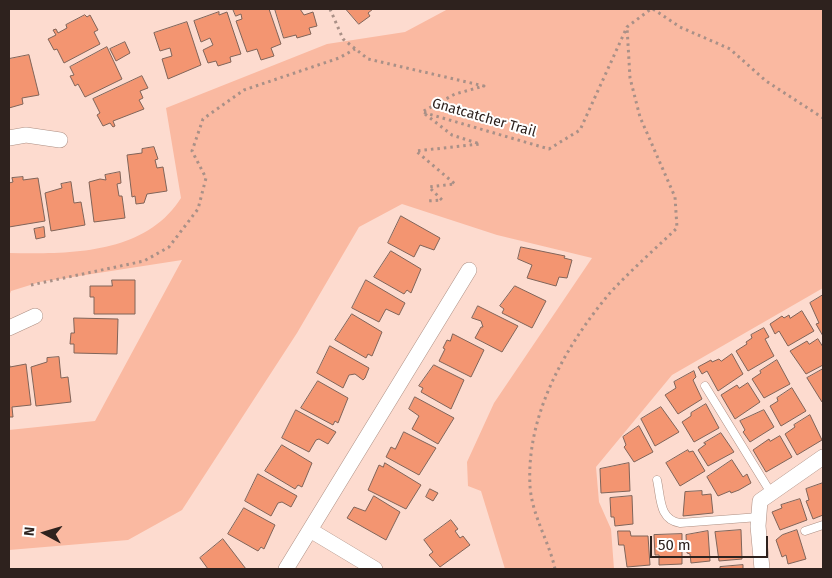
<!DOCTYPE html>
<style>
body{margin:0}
#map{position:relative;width:832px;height:578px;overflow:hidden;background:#fddbcf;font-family:"Fira Sans",sans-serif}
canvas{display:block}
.frame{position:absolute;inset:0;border:10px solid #2e221e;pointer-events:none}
.north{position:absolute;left:20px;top:508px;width:50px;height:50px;-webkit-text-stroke:4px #fff;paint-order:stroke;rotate:276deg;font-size:14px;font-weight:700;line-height:20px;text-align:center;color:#2e221e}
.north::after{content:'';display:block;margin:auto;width:18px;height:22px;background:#2e221e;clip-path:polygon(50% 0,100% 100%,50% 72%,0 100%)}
.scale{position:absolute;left:650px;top:536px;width:118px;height:22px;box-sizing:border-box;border:2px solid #2e221e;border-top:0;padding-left:6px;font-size:15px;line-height:18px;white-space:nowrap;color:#2e221e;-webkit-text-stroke:4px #fff;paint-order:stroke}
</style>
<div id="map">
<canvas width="832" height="578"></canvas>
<div class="frame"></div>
<div class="north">N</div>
<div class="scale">50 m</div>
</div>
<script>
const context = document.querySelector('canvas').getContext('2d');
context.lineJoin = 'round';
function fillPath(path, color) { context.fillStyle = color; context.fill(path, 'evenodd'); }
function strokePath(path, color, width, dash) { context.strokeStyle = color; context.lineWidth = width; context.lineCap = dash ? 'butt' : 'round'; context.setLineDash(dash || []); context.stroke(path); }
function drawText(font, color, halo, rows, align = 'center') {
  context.font = font + ' "Fira Sans",sans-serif'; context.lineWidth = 4; context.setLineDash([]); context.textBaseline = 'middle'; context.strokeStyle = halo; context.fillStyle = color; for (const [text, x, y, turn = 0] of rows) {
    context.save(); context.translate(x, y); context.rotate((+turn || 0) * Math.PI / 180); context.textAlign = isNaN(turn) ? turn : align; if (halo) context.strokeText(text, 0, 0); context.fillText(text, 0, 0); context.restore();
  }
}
fillPath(new Path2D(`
 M 448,9 L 823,9 L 823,288 L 672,375 L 596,467 L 599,502 L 611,529 L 614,569 L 505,569 L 481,491 L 468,486 L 467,462 L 494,403 L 592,258 L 497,235 L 402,204 L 359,227 L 297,333 L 182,510 L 128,540 L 9,550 L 9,430 L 95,421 L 182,260 L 40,282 L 11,291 L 9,296 L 9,253 C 69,254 145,255 181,198 L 166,108 L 327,44 L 405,32 Z`), '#fab9a1');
const building = new Path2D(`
 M 233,9 L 269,9 L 281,44 L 271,48 L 274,56 L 261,60 L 257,49 L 247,52 L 236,21 L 242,19 L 241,14 L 236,16 Z
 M 275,9 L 300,9 L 304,15 L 313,12 L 317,26 L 309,28 L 311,34 L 297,38 L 296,35 L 284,38 Z
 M 346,9 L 373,9 L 368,13 L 370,16 L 359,24 Z
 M 219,12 L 219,15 L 227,12 L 241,54 L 230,57 L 231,62 L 218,66 L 216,61 L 208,63 L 203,50 L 213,45 L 210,38 L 201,42 L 194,21 Z
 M 85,15 L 87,17 L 90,15 L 98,30 L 94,32 L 100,44 L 64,63 L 57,49 L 54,50 L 48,39 L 56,35 L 53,30 L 56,29 L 58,33 L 67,28 L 66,25 Z
 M 187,22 L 201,65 L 168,79 L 162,59 L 172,56 L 170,48 L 160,51 L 154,33 Z
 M 125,42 L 130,53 L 116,61 L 110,49 Z
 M 107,47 L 122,79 L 85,97 L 78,84 L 75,86 L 70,76 L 74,75 L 70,67 Z
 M 29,55 L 39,95 L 22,98 L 23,104 L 9,108 L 9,59 Z
 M 142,76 L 148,88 L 140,91 L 143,98 L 139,100 L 144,109 L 113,121 L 115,126 L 113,127 L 110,123 L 103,126 L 97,115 L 100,113 L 93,99 Z
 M 154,147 L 158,159 L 155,160 L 157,168 L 163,167 L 167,191 L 147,194 L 144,203 L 136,204 L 135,196 L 132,197 L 127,155 L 142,153 L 142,149 Z
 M 120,172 L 121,183 L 117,184 L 119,196 L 122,196 L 125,218 L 94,222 L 89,182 L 100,179 L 106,180 L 105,175 Z
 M 23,177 L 23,180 L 38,178 L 45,221 L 9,227 L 9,183 L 13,182 L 12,178 Z
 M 71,182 L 74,203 L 81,202 L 85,225 L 51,231 L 45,193 L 62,188 L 61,184 Z
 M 401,216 L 440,238 L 434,250 L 420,245 L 414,257 L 388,243 Z
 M 44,227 L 45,237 L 36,239 L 34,229 Z
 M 521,247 L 565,256 L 564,258 L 572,260 L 567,278 L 559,277 L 556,286 L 527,278 L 532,265 L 518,259 Z
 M 391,251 L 421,269 L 411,293 L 407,290 L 404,294 L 374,277 Z
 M 112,280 L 135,280 L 135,314 L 94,314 L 94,297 L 90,297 L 90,286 L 112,286 Z
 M 366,280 L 405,303 L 399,315 L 386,309 L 379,322 L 352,308 Z
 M 515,286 L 546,301 L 532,328 L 502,313 L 504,309 L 500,306 Z
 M 823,295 L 823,336 L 816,324 L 819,323 L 810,303 Z
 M 478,306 L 518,326 L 502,352 L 475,338 L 481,327 L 483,327 L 481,321 L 472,318 Z
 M 802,311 L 814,331 L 788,346 L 779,331 L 775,334 L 770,324 L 782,316 L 784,318 L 789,315 L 790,318 Z
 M 352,314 L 382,332 L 372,356 L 368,354 L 366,358 L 335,340 Z
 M 74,318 L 118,319 L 117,354 L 74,353 L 74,344 L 70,344 L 71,333 L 74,333 Z
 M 764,328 L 769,337 L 765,339 L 774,356 L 748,371 L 736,351 L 747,344 L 746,342 L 752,338 L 751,335 Z
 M 453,334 L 484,350 L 471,377 L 439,361 L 445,349 L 443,348 L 447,340 L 450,341 Z
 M 818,339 L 823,347 L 823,365 L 806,374 L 790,351 L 807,341 L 809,344 Z
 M 330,346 L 369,368 L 365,378 L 363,380 L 355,374 L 349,375 L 343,388 L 317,373 Z
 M 732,354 L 743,374 L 718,391 L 707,371 L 702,374 L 698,367 L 711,360 L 712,362 L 719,359 L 721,361 Z
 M 59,357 L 61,378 L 68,377 L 71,402 L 36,406 L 31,367 L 47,362 L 47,358 Z
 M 777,360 L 790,384 L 764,398 L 752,379 L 761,373 L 760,371 Z
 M 9,362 L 10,367 L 26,364 L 31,405 L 12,407 L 13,417 L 9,417 Z
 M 434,365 L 464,380 L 451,409 L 421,392 L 423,388 L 419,386 Z
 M 823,369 L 823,402 L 822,402 L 807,378 Z
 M 694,371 L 696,377 L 693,380 L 702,399 L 678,414 L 665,395 L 676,388 L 674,382 Z
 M 318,381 L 348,398 L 338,423 L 335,421 L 333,425 L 301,408 Z
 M 748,383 L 760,402 L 735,419 L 721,395 L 737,385 L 739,388 Z
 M 792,388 L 806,411 L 781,426 L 770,406 L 778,401 L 777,398 Z
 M 415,397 L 454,418 L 438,444 L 412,429 L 419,416 L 409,409 Z
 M 706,404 L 719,428 L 694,442 L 682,422 L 691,416 L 691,413 Z
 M 661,407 L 679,432 L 655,446 L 641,419 Z
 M 296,410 L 336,432 L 328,444 L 319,439 L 316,440 L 309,452 L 282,438 Z
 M 764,410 L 774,427 L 750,442 L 743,432 L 745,430 L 740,421 Z
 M 810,415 L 822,440 L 797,455 L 785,434 L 795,427 L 794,425 Z
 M 639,426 L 653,452 L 634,462 L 624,447 L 626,445 L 623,437 Z
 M 404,432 L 436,448 L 419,475 L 386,457 L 391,447 L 395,449 Z
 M 721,433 L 734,452 L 708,466 L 698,450 L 706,444 L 704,443 Z
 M 780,436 L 792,457 L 766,472 L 753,450 L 769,439 L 770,441 Z
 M 282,445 L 312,463 L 302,487 L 298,485 L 295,489 L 265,471 Z
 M 688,450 L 689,452 L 693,451 L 705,471 L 680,486 L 666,463 Z
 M 732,460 L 743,477 L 747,474 L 751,483 L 739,490 L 731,493 L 730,491 L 718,496 L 707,477 Z
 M 385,463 L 421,485 L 406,509 L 368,490 L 379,465 L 383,467 Z
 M 629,463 L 630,491 L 601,493 L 600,469 Z
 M 258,474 L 297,496 L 291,507 L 282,502 L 278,503 L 271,516 L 245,501 Z
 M 823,483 L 823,515 L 813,519 L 806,501 L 809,500 L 806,489 Z
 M 430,489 L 438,493 L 433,501 L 426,497 Z
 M 702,491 L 702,495 L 711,494 L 713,513 L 683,516 L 685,492 Z
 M 374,496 L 400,512 L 386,540 L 347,518 L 354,507 L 365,511 Z
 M 632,496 L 633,524 L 615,526 L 614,517 L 611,517 L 610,498 Z
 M 800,499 L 807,520 L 780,530 L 772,512 L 782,508 L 781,505 Z
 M 244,508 L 275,525 L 264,549 L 261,547 L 258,551 L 228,534 Z
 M 451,520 L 458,529 L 455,531 L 460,538 L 463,536 L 470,545 L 440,567 L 429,555 L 433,552 L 424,540 Z
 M 741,530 L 742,559 L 719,561 L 715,532 Z
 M 797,530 L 806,559 L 788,564 L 786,555 L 782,557 L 776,540 L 782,535 Z
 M 618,531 L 630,531 L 631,536 L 648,536 L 650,565 L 627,567 L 624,545 L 619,545 Z
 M 708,531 L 710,561 L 691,563 L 690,554 L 687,553 L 686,535 Z
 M 682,534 L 682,564 L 659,565 L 659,555 L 655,555 L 654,535 Z
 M 223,539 L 246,569 L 208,569 L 200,558 Z
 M 743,565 L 743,569 L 720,569 L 720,567 Z`);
fillPath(building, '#f39571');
strokePath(building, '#806459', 1);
const service = new Path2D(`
 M 705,386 L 771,493
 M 657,480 C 661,498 659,520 680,523 L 759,517
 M 805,531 L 823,525`);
const minor = new Path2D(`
 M 9,138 L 26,135 L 60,140
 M 9,328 L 35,316
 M 310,530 L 375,569
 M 286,569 L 469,270
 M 762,569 L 758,526 L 760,501 L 823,457`);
strokePath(service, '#ad8f83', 9);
strokePath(minor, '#ad8f83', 16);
strokePath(new Path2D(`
 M 330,9 L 343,39 L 368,59 L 484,86 L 455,94 L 422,112 L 549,149 L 580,130 L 627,27 L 651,9
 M 653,9 L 680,27 L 730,49 L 766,81 L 823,118
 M 425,114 L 452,135 L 480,144 L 416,151 L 455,184 L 429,187 L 442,200 L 427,201
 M 31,285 L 144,261 L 169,247 L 198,209 L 206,178 L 192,151 L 203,119 L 244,90 L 339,58 L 355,49
 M 555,569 C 549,541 532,516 530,486 C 526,415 565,347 609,294 C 630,271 655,249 677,228 L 675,197 L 640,117 L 630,78 L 627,27`), '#a99087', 3, [2.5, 4]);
strokePath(service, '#fff', 8);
strokePath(minor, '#fff', 15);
drawText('14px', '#2e221e', '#fff', [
 ["Gnatcatcher Trail",484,118,16]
]);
</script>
